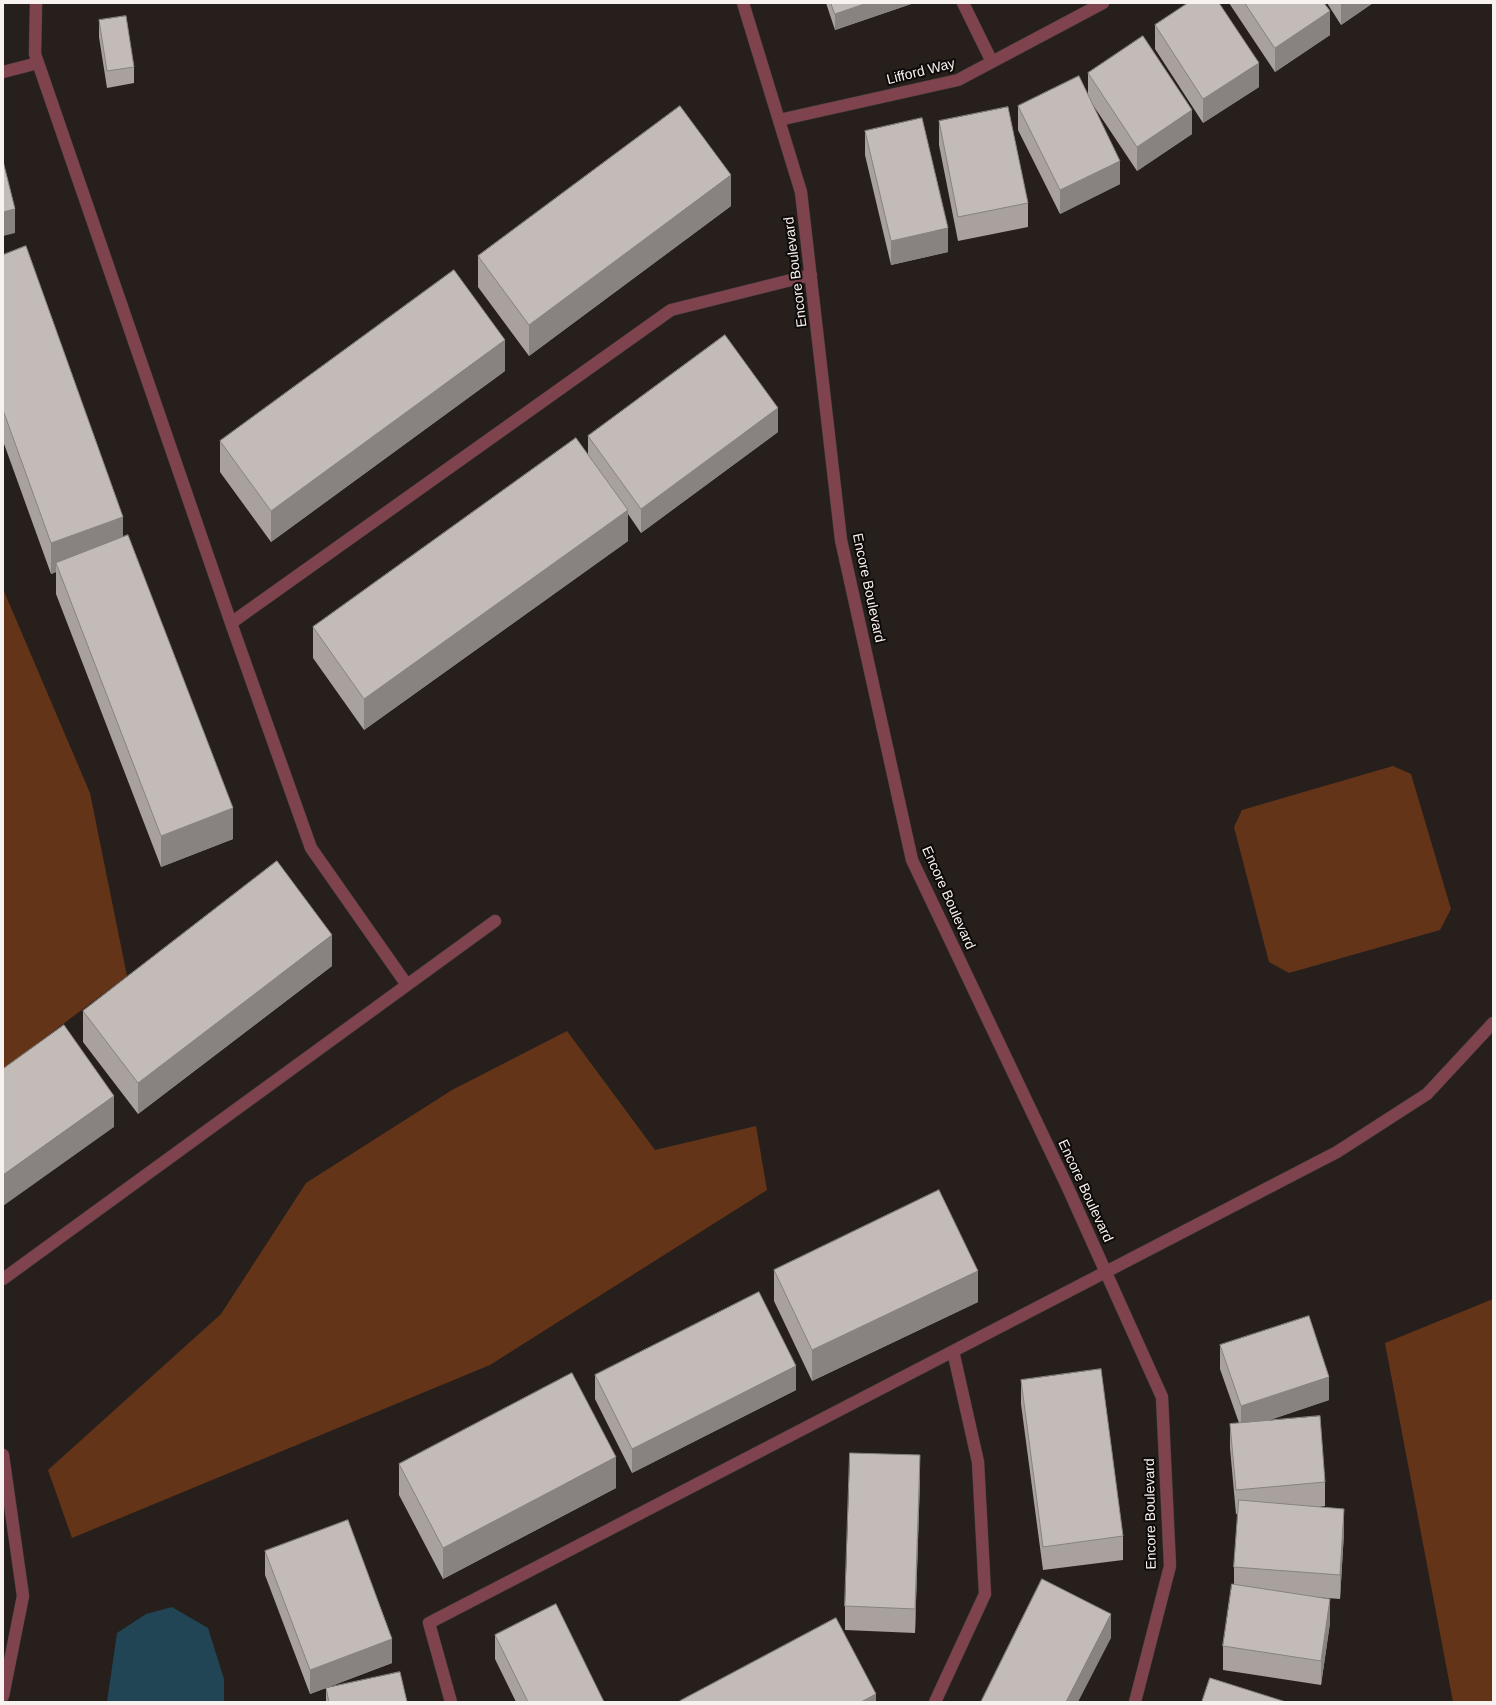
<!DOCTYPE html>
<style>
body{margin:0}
#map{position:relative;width:1496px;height:1705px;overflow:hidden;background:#261f1c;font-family:Arial,sans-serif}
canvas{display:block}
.frame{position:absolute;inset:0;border:4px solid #f7f2f0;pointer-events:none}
</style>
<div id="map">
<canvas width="1496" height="1705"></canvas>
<div class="frame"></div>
</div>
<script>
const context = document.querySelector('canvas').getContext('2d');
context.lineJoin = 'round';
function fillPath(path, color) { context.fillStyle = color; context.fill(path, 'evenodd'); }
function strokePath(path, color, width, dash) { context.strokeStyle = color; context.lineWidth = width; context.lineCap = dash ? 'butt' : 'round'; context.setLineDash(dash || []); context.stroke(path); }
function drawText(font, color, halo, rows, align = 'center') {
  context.font = font + ' Arial,sans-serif'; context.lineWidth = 4; context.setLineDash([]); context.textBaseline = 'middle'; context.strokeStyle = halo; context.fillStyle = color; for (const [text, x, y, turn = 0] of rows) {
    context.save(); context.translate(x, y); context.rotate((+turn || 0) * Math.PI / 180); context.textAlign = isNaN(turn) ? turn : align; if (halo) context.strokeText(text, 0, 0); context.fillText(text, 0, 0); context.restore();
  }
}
fillPath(new Path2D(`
 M 3,589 L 90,793 L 127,976 L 3,1069 Z
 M 1393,766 L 1411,774 L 1451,909 L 1440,930 L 1289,973 L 1269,962 L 1234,827 L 1242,810 Z
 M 567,1031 L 655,1150 L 756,1126 L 767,1190 L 490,1365 L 72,1538 L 48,1470 L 221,1314 L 306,1183 L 452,1090 Z
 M 1493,1299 L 1493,1702 L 1453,1702 L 1385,1343 Z`), '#643418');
fillPath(new Path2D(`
 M 172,1607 L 208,1628 L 224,1679 L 224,1702 L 107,1702 L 117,1633 L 146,1614 Z`), '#214555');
const minor = new Path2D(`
 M 36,3 L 35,54 L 231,623 L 311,848 L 407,985
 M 743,3 L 801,192 L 841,540 L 912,860 L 1067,1186 L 1162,1397 L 1170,1566 L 1135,1702
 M 963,3 L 992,62
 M 3,72 L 38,63
 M 779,120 L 958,80 L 1103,3
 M 231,623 L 671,310 L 811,275
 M 3,1279 L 495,921
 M 3,1455 L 23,1596 L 3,1696
 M 451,1702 L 429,1623 L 1337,1152 L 1427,1094 L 1493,1023
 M 935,1702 L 985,1594 L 978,1462 L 953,1351`);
strokePath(minor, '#433d3a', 13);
strokePath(minor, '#7f434e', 12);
fillPath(new Path2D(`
 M 826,3 L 914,3 L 835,30 Z
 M 1229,3 L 1324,3 L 1330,35 L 1275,72 Z
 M 1327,3 L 1373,3 L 1341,25 Z
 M 99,20 L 134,67 L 134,83 L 107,88 L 99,37 Z
 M 1155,25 L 1259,87 L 1203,123 L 1155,49 Z
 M 1088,73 L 1192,134 L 1137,171 L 1091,102 L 1120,184 L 1060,214 L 1018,130 L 1018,106 L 1088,95 Z
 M 939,121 L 1028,203 L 1028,227 L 958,241 L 939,145 Z
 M 865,131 L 948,252 L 891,265 L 865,155 Z
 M 731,206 L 529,356 L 478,287 L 478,256 Z
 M 3,255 L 123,537 L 233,839 L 161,867 L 56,594 L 56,572 L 51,574 L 3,441 Z
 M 505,371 L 271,542 L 220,472 L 220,441 Z
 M 778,432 L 641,533 L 628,514 L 628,541 L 364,730 L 313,658 L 313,627 L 588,455 L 588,436 Z
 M 332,966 L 138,1114 L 83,1042 L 83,1011 Z
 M 774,1270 L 978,1302 L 812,1381 L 774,1301 Z
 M 1220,1345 L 1329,1400 L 1269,1420 L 1325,1482 L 1325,1506 L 1319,1507 L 1344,1532 L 1340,1599 L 1314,1597 L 1330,1623 L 1321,1685 L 1223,1670 L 1223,1646 L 1234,1585 L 1234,1567 L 1238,1514 L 1236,1514 L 1230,1448 L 1230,1424 L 1239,1423 L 1220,1369 Z
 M 595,1375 L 796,1390 L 632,1473 L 595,1399 Z
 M 1021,1380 L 1123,1536 L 1123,1560 L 1043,1570 L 1021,1404 Z
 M 399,1464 L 616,1488 L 443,1579 L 399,1495 Z
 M 920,1479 L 915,1633 L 845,1630 L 845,1606 Z
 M 265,1551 L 392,1663 L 326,1688 L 407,1702 L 326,1702 L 326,1688 L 310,1694 L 265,1575 Z
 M 495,1635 L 604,1702 L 516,1702 L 495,1659 Z`), '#a8a19d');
fillPath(new Path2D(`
 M 867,3 L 914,3 L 835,30 L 835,14 Z
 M 1341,3 L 1373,3 L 1341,25 Z
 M 1330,11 L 1330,35 L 1275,72 L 1275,48 Z
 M 1259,63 L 1259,87 L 1203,123 L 1203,99 Z
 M 1192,110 L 1192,134 L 1137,171 L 1137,147 Z
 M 1120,161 L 1120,184 L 1060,214 L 1060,190 Z
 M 731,175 L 731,206 L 529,356 L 529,325 Z
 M 15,209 L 15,233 L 3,236 L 3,212 Z
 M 948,228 L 948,252 L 891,265 L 891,241 Z
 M 505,340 L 505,371 L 271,542 L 271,511 Z
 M 778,408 L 778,432 L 641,533 L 641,509 Z
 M 628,510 L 628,541 L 364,730 L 364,699 Z
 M 123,517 L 123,548 L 56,563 L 56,572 L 51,574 L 51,543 Z
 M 233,808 L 233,839 L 161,867 L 161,836 Z
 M 332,935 L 332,966 L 138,1114 L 138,1083 Z
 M 114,1096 L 114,1127 L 3,1206 L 3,1175 Z
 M 978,1271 L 978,1302 L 812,1381 L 812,1350 Z
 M 796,1366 L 796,1390 L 632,1473 L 632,1449 Z
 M 1329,1377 L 1329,1400 L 1241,1430 L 1241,1406 Z
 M 920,1455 L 920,1479 L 915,1633 L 915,1609 Z
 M 616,1457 L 616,1488 L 443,1579 L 443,1548 Z
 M 1344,1509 L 1344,1532 L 1340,1599 L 1340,1575 Z
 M 1330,1599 L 1330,1623 L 1321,1685 L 1321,1661 Z
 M 1111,1614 L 1111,1638 L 1078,1702 L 1066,1702 Z
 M 392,1639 L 392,1663 L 310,1694 L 310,1670 Z
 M 876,1694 L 876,1702 L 861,1702 Z`), '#888380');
const building = new Path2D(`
 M 831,3 L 867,3 L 835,14 Z
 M 1188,3 L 1219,3 L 1259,63 L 1203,99 L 1155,25 Z
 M 1245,3 L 1324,3 L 1330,11 L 1275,48 Z
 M 126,16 L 134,67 L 107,71 L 99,20 Z
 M 1143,36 L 1192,110 L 1137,147 L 1088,73 Z
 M 1079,76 L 1120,161 L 1060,190 L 1018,106 Z
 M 680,106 L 731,175 L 529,325 L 478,256 Z
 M 1008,107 L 1028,203 L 958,217 L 939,121 Z
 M 922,118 L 948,228 L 891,241 L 865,131 Z
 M 3,161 L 15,209 L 3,212 Z
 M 26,246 L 123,517 L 51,543 L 3,410 L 3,255 Z
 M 454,270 L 505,340 L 271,511 L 220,441 Z
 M 725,335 L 778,408 L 641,509 L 588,436 Z
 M 576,438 L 628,510 L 364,699 L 313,627 Z
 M 128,535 L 233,808 L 161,836 L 56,563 Z
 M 277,861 L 332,935 L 138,1083 L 83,1011 Z
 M 64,1025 L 114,1096 L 3,1175 L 3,1069 Z
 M 939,1190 L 978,1271 L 812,1350 L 774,1270 Z
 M 759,1292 L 796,1366 L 632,1449 L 595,1375 Z
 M 1309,1316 L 1329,1377 L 1241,1406 L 1220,1345 Z
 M 1101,1369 L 1123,1536 L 1043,1547 L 1021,1380 Z
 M 572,1373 L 616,1457 L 443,1548 L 399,1464 Z
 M 1320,1416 L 1325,1482 L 1236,1490 L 1230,1424 Z
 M 850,1453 L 920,1455 L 915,1609 L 845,1606 Z
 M 1239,1500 L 1344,1509 L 1340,1575 L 1234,1567 Z
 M 348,1520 L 392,1639 L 310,1670 L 265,1551 Z
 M 1042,1579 L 1111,1614 L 1066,1702 L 981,1702 Z
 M 1232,1584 L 1330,1599 L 1321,1661 L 1223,1646 Z
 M 556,1604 L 604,1702 L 528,1702 L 495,1635 Z
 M 836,1618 L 876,1694 L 861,1702 L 681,1702 L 680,1701 Z
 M 400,1672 L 407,1702 L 329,1702 L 326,1688 Z
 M 1210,1678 L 1286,1702 L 1202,1702 Z`);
fillPath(building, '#c3bbb7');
strokePath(building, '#888380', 1);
drawText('14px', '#f7f2f0', '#0d0a09', [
 ["Lifford Way",921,72,-14],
 ["Encore Boulevard",796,272,-97],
 ["Encore Boulevard",868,588,78],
 ["Encore Boulevard",948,898,66],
 ["Encore Boulevard",1085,1191,65],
 ["Encore Boulevard",1151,1514,-91]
]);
</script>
